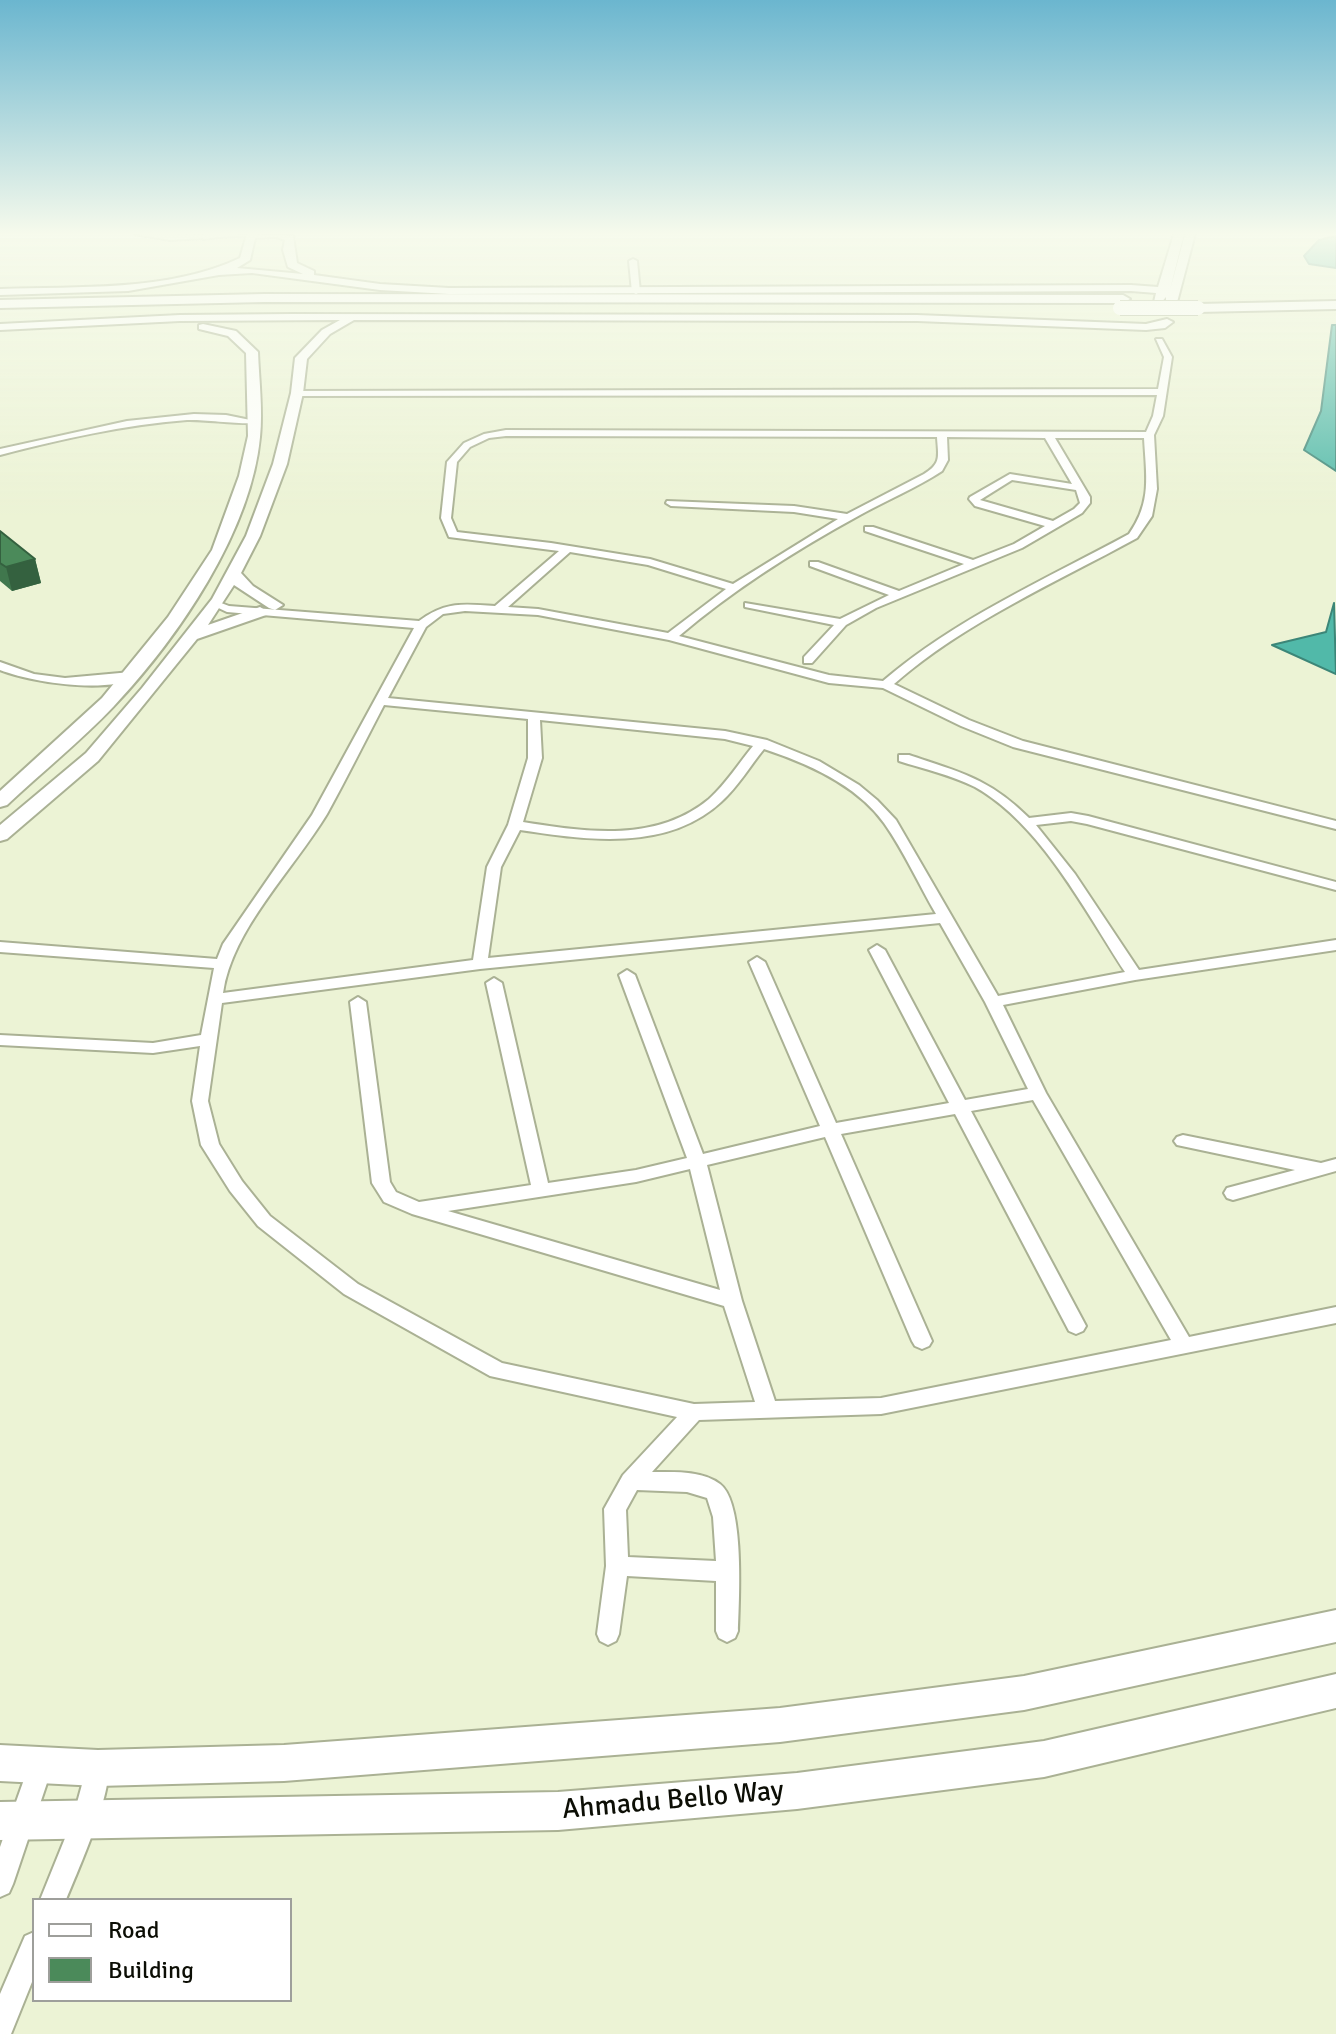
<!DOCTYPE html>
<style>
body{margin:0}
#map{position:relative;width:1336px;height:2034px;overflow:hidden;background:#ecf3d5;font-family:Signika,sans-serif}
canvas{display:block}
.legend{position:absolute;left:32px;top:1898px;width:260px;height:104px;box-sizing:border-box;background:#fff;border:2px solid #9e9f9b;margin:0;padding:10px 14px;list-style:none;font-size:24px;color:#0c0e05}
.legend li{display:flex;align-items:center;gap:16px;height:40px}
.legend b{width:40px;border:2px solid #9e9f9b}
</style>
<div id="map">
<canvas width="1336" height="2034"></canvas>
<ul class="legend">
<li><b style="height:10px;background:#fff"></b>Road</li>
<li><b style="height:22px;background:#4b8a5a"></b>Building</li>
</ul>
</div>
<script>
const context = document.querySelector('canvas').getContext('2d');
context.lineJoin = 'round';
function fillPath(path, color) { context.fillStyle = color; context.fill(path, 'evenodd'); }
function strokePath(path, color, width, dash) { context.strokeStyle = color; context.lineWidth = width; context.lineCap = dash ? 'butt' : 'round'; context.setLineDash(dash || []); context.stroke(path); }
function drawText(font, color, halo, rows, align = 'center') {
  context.font = font + ' Signika,sans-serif'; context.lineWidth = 6; context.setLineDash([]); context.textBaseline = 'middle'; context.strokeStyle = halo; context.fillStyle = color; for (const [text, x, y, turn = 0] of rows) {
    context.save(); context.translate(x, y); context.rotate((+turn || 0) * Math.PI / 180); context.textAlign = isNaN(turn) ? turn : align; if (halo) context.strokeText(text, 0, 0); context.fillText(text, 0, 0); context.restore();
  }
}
const water = new Path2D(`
 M 1336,236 L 1336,268 L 1309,264 L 1304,256 L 1319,240 Z
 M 1332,325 L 1336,325 L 1336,471 L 1304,450 L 1321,411 Z
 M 1334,603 L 1336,674 L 1272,645 L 1326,632 Z`);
fillPath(water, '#51b9a9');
strokePath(water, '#3c8678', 2);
const street = new Path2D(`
 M 135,234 L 255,235 L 170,240 Z
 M 633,259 L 637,261 L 640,292 L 636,294 L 632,292 L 629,261 Z
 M 1156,339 L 1162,339 L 1172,357 L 1163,416 L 1154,435 L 1157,489 L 1152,516 L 1137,538 C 1055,583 965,622 894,684 L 969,720 L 1023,741 L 1336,821 L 1336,829 L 1013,747 L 961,726 L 883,688 L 829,683 L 669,640 L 538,615 L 465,611 L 443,614 L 426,627 L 388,698 L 725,731 L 767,740 L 819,761 L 859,785 L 877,800 L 896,820 L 998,996 L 1125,972 C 1085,911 1041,824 975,787 C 951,775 924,769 899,761 L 899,755 L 909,755 C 959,772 989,778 1029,818 L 1071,813 L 1088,816 L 1336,882 L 1336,890 L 1087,824 L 1071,821 L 1036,825 L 1075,874 L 1139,970 L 1336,940 L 1336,950 L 1135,980 L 1003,1005 L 1046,1093 L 1189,1337 L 1336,1307 L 1336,1323 L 881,1414 L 699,1420 L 652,1472 C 673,1472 702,1470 720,1484 C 745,1503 739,1600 738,1631 L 735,1638 L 727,1642 L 719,1638 L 716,1631 L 716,1581 L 627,1576 L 619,1634 L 616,1641 L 608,1645 L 600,1641 L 597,1634 L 606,1566 L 604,1509 L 623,1475 L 677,1417 L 490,1376 L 344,1294 L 258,1226 L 230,1191 L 201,1145 L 192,1101 L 200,1046 L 153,1053 L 0,1045 L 0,1035 L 153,1043 L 201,1035 L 214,968 L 0,952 L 0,942 L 217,959 L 223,944 L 312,815 L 414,628 L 227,612 L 210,604 L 216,601 L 229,606 L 419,621 C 446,601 463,604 495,606 L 559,551 L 449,537 L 441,518 L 447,462 L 464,443 L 484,434 L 506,430 L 1146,432 L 1153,416 L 1157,395 L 297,396 L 294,395 L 294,391 L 1158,389 L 1164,357 ZM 506,436 L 937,437 C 938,456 942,463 924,474 L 847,514 L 794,506 L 667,501 L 666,503 L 671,506 L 794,512 L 838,519 L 733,584 L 650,559 L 551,543 L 457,532 L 451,518 L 457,462 L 470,447 L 489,438 ZM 947,437 L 1045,438 L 1072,484 L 1010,474 L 970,497 L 969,499 L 975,506 L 1045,526 L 1014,544 L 973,560 L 873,527 L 865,527 L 865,531 L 964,564 L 899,591 L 818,562 L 810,562 L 810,566 L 889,595 L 840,619 L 745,603 L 745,607 L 834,625 L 804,657 L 804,663 L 812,663 L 846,625 L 876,608 L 1022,548 L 1082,513 L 1090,503 L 1090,497 L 1055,438 L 1144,438 C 1146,476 1152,501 1129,534 C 1046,579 955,619 883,681 L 829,675 L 679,636 C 734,589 796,550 860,515 C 887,500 916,488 942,471 L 948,460 ZM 1012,480 L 1076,490 L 1080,503 L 1074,509 L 1053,521 L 980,500 ZM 570,552 L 648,565 L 726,589 L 668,633 L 538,609 L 508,607 ZM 384,705 L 528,719 L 528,758 L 508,825 L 487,867 L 473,960 L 223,993 C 232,929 294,869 327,814 C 347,778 365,741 384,705 ZM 540,720 L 725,739 L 753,746 C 739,763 726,784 709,799 C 656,843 586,832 523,822 L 542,758 ZM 764,749 C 807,763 857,785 884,823 C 904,851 919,885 936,914 L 488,958 L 501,867 L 520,830 C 586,840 667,852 721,802 C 738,787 750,766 764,749 ZM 940,923 L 985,1002 L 1028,1089 L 965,1100 L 885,950 L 877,945 L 869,950 L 949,1103 L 836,1123 L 765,962 L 757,957 L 749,962 L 820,1126 L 703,1154 L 635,975 L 627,970 L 619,975 L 687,1158 L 636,1170 L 548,1183 L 502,983 L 494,978 L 486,983 L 531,1185 L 419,1202 L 396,1192 L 390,1182 L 366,1002 L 358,997 L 350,1002 L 372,1183 L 384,1202 L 412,1214 L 724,1306 L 755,1402 L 694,1404 L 502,1363 L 358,1284 L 270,1216 L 242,1181 L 219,1144 L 208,1101 L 222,1003 L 480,969 ZM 1033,1100 L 1171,1340 L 881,1398 L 775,1401 L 742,1301 L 707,1165 L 825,1137 L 912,1341 L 915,1346 L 922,1349 L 929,1346 L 932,1341 L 841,1134 L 955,1114 L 1069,1331 L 1076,1334 L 1083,1331 L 1086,1326 L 971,1111 ZM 690,1169 L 720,1290 L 448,1211 L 636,1182 ZM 637,1490 L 687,1492 L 707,1498 L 713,1517 L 716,1561 L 628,1557 L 626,1510 Z
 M 194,414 L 226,415 L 260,422 C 252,426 203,419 187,420 C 123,425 62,439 0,455 L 0,449 L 127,421 Z
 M 0,662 L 34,674 L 65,678 L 131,672 L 137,676 C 109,695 31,682 0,670 Z
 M 1183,1135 L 1321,1163 L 1336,1159 L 1336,1171 L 1233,1200 L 1227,1198 L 1224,1193 L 1227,1188 L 1295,1170 L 1177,1145 L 1174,1141 L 1177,1137 Z
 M 41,1753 L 50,1757 L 53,1765 L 13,1884 L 9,1893 L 0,1897 L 0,1847 L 32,1757 Z
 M 98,1756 L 107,1759 C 117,1785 77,1872 66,1900 L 40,1900 L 72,1821 L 89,1759 Z
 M 34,1932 L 34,1977 L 11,2034 L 0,2034 L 0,1994 L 25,1936 Z`);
const secondary = new Path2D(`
 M 206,234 L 239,234 L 203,239 Z
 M 247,234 L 293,236 L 297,263 L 314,271 L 314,275 L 380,284 L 449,288 L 1131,285 L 1158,287 L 1174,234 L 1184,234 L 1170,290 L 1185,234 L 1195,234 L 1176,306 L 1171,309 L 1166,306 L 1166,297 L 1159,305 L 1154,302 L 1156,293 L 1131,291 L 449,294 L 380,290 L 252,273 L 219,275 L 128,291 L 0,295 L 0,289 C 78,286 168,292 240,258 ZM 276,237 L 285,240 L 283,250 L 288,267 L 303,274 L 237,268 L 250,260 L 255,238 Z
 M 292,314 L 917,315 L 1146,324 L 1167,319 L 1173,322 L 1165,328 L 1146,330 L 917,321 L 354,320 L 330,334 L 307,359 L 303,393 L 287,464 L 260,536 L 241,573 L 253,586 L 283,605 L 275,610 L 269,608 L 234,585 L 208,625 L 260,607 L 268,612 L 266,615 L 197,639 L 98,761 L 7,839 L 0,841 L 0,825 L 86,753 L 142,688 L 212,599 L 246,536 L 273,464 L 291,393 L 295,358 L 322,330 L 340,320 L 180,321 L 0,330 L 0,324 L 180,315 Z
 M 203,324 L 236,331 L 258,352 C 259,380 263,410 260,437 C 251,532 178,638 114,706 C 81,741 42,772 7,805 L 0,807 L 0,791 L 102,698 L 168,617 L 212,550 L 239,476 L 248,436 L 246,353 L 228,336 L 199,329 L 199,325 Z`);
const primary = new Path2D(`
 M 1336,1610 L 1336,1642 L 1024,1710 L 780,1742 L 284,1781 L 98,1786 L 0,1781 L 0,1745 L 98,1750 L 284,1745 L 780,1708 L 1024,1676 Z
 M 1336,1674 L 1336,1708 L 1044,1777 L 797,1809 L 558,1830 L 0,1840 L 0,1802 L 558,1792 L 797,1773 L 1044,1741 Z`);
const highway = new Path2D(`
 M 264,294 L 1123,295 L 1130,299 L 1123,303 L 264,302 L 0,308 L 0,300 Z
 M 1336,301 L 1336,309 L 1198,312 L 1191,308 L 1198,304 Z`);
strokePath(street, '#aab194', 4);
strokePath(secondary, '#aab194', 4);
strokePath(primary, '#aab194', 4);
strokePath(highway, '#aab194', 4);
fillPath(street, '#fff');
fillPath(secondary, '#fff');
fillPath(primary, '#fff');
fillPath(highway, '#fff');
const highwayBridge = new Path2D(`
 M 1120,308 L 1198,308`);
strokePath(highwayBridge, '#aab194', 16, []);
strokePath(highwayBridge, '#fff', 14);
fillPath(new Path2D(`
 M 0,531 L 35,559 L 41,583 L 12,591 L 0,581 Z`), '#40774d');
fillPath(new Path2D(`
 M 35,559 L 41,583 L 12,591 L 6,567 Z`), '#34613f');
const building = new Path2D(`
 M 0,531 L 35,559 L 6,567 L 0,563 Z`);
fillPath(building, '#4b8a5a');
strokePath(building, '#34613f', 2);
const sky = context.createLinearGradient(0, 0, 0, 519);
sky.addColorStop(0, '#6bb6cf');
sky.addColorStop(0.45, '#f6faec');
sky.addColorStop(1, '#f6faec00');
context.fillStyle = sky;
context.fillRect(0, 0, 1336, 519);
drawText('28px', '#0c0e05', '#fff', [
 ["Ahmadu Bello Way",673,1801,-5]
]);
</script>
